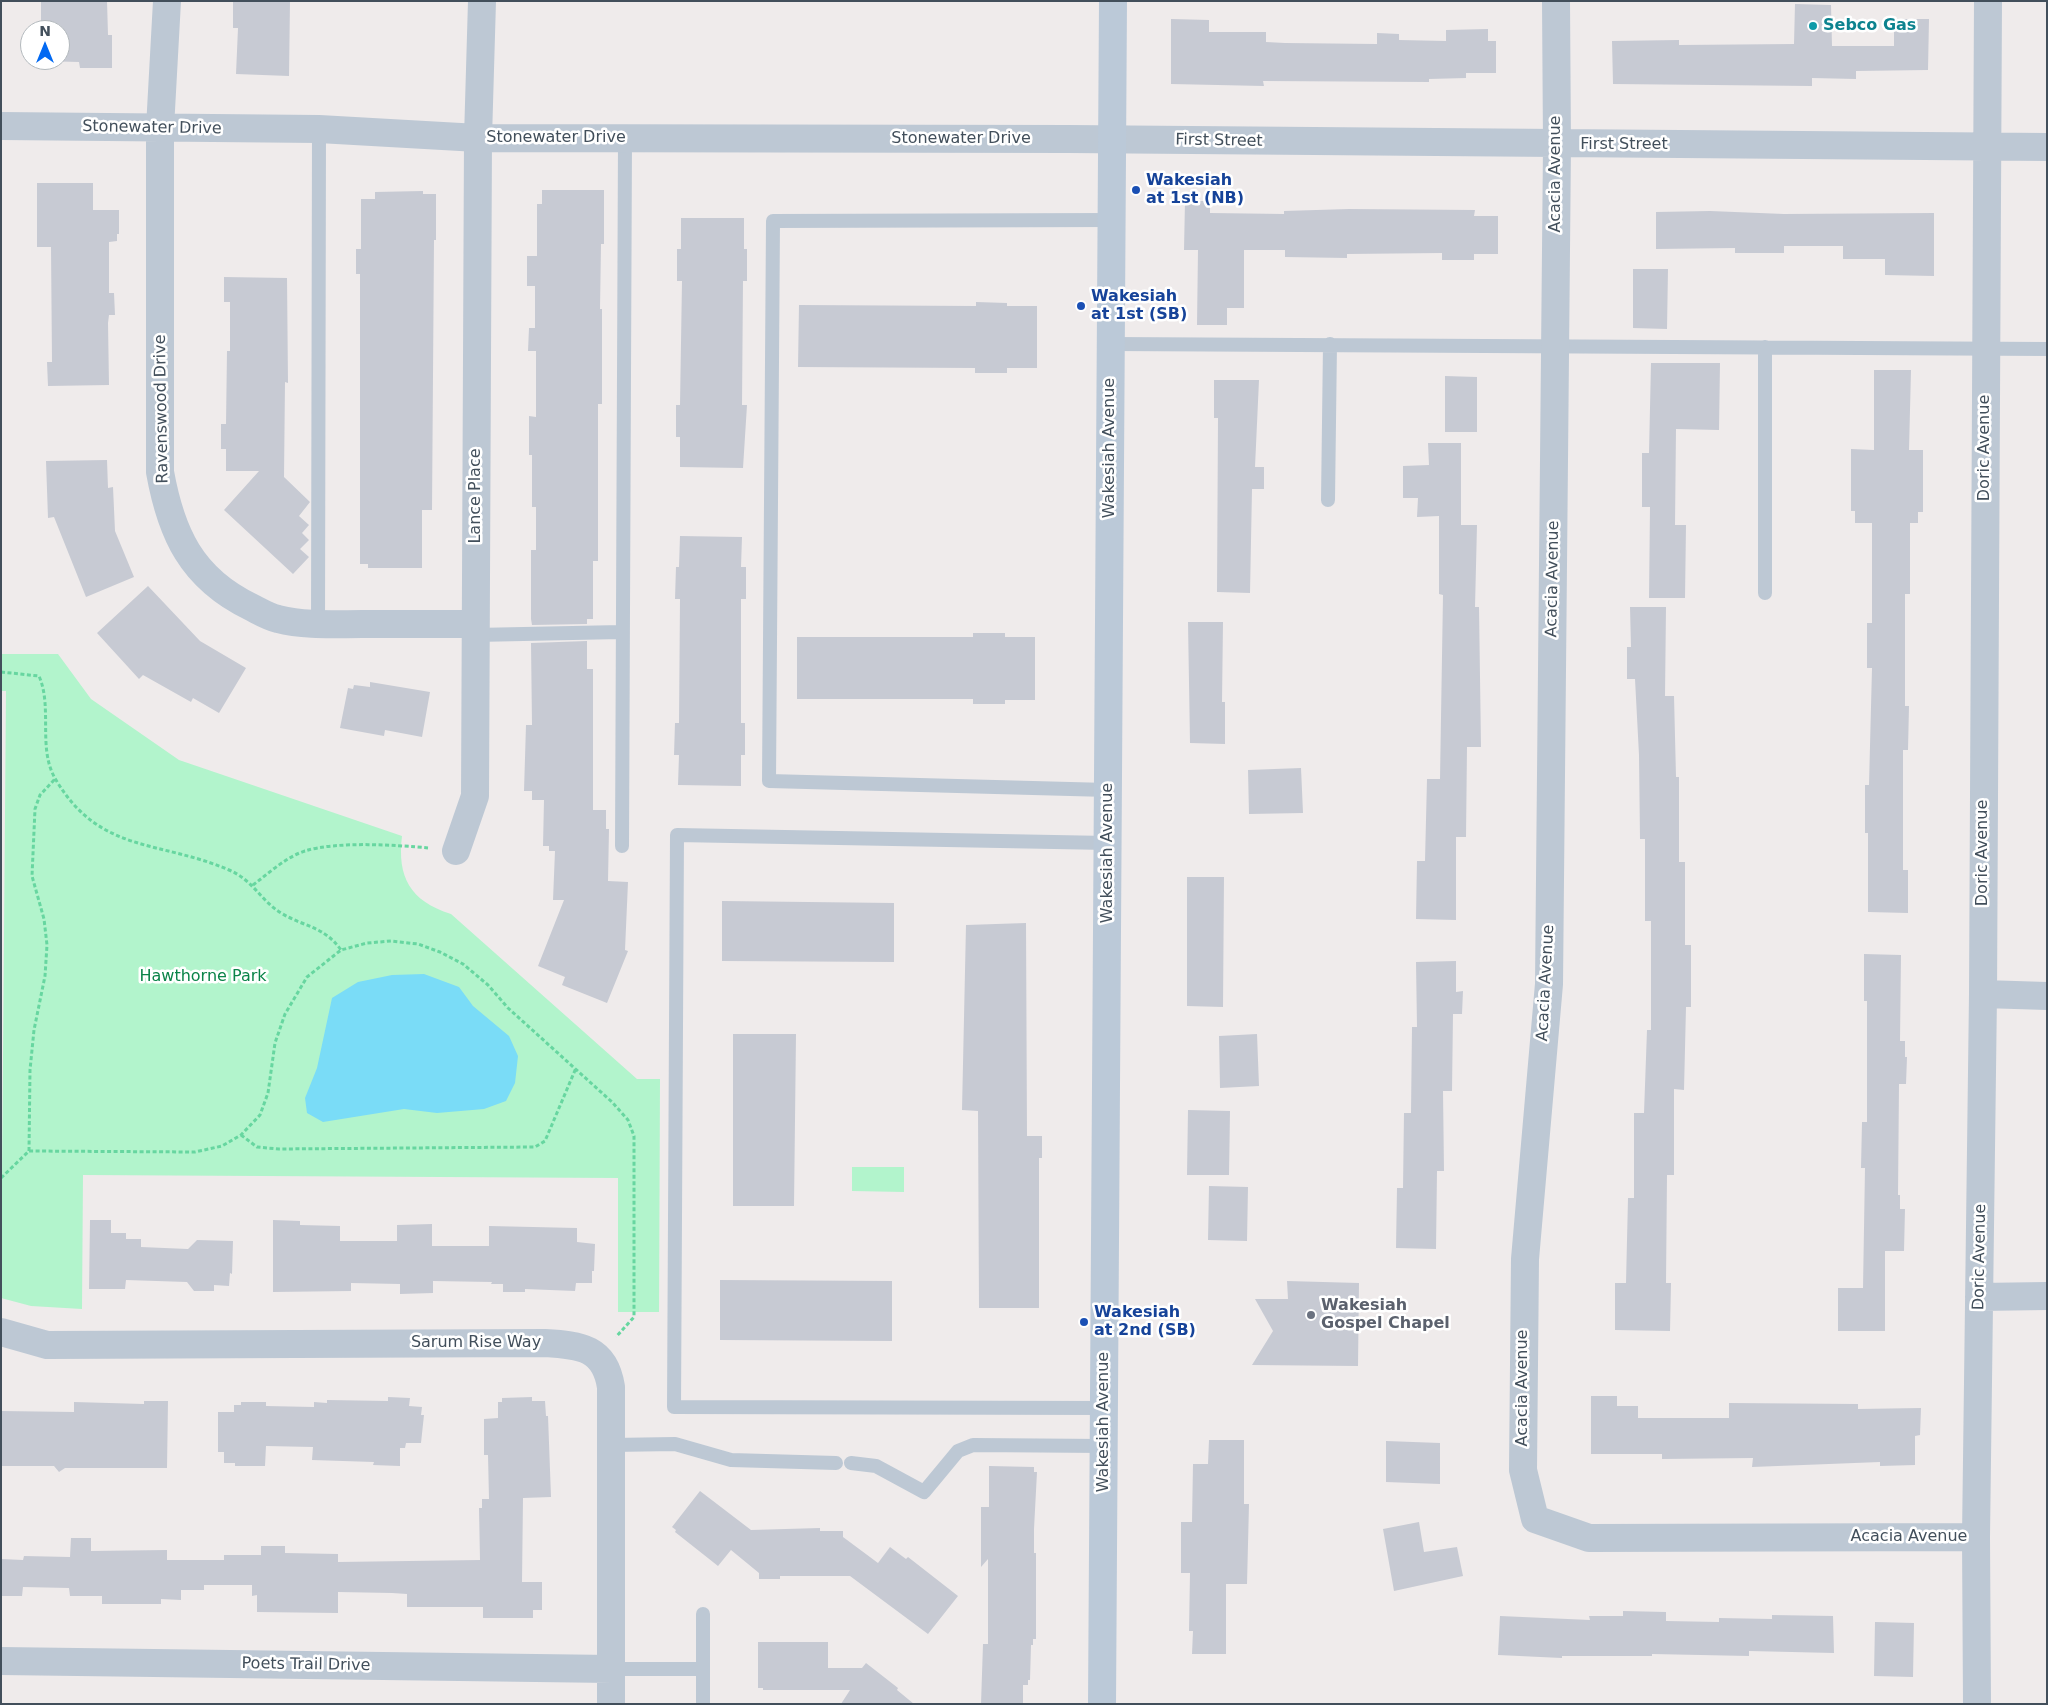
<!DOCTYPE html>
<style>
body{margin:0}
#map{position:relative;width:2048px;height:1705px;overflow:hidden;background:#efebeb;font-family:"DejaVu Sans",sans-serif}
canvas{display:block}
.frame{position:absolute;inset:0;border:2px solid #424f5b;pointer-events:none}
.north{position:absolute;left:20px;top:20px;width:50px;height:50px;box-sizing:border-box;background:#fff;border:1px solid #b3b9bd;border-radius:50%;rotate:0deg;font-size:14px;font-weight:700;line-height:20px;text-align:center;color:#424f5b}
.north::after{content:'';display:block;margin:auto;width:18px;height:22px;background:#0269f2;clip-path:polygon(50% 0,100% 100%,50% 72%,0 100%)}
</style>
<div id="map">
<canvas width="2048" height="1705"></canvas>
<div class="frame"></div>
<div class="north">N</div>
</div>
<script>
const context = document.querySelector('canvas').getContext('2d');
context.lineJoin = 'round';
function fillPath(path, color) { context.fillStyle = color; context.fill(path, 'evenodd'); }
function strokePath(path, color, width, dash) { context.strokeStyle = color; context.lineWidth = width; context.lineCap = dash ? 'butt' : 'round'; context.setLineDash(dash || []); context.stroke(path); }
function drawText(font, color, halo, rows, align = 'center') {
  context.font = font + ' "DejaVu Sans",sans-serif'; context.lineWidth = 5; context.setLineDash([]); context.textBaseline = 'middle'; context.strokeStyle = halo; context.fillStyle = color; for (const [text, x, y, turn = 0] of rows) {
    context.save(); context.translate(x, y); context.rotate((+turn || 0) * Math.PI / 180); context.textAlign = isNaN(turn) ? turn : align; if (halo) context.strokeText(text, 0, 0); context.fillText(text, 0, 0); context.restore();
  }
}
fillPath(new Path2D(`
 M 1,654 L 58,654 L 91,699 L 179,760 L 402,836 C 397,877 410,901 451,914 L 637,1079 L 660,1079 L 659,1312 L 618,1312 L 618,1178 L 83,1175 L 82,1309 L 31,1306 L 1,1298 L 6,691 L 1,691 Z
 M 852,1167 L 904,1167 L 904,1192 L 852,1191 Z`), '#b2f4cc');
fillPath(new Path2D(`
 M 424,974 L 459,987 L 473,1006 L 509,1036 L 518,1056 L 515,1083 L 506,1101 L 484,1109 L 437,1113 L 404,1109 L 323,1122 L 307,1113 L 305,1098 L 317,1068 L 332,998 L 358,982 L 392,975 Z`), '#7adcf7');
fillPath(new Path2D(`
 M 41,1 L 107,1 L 108,35 L 112,35 L 112,68 L 80,68 L 79,62 L 41,61 L 60,60 L 60,30 L 41,30 Z
 M 233,1 L 290,1 L 289,76 L 236,74 L 238,28 L 233,28 Z
 M 1795,4 L 1831,5 L 1832,46 L 1894,46 L 1894,19 L 1929,19 L 1928,70 L 1856,71 L 1856,79 L 1812,78 L 1812,86 L 1613,84 L 1612,41 L 1679,40 L 1679,45 L 1794,44 Z
 M 1171,19 L 1209,20 L 1209,32 L 1266,32 L 1266,42 L 1285,43 L 1377,44 L 1377,33 L 1399,34 L 1399,40 L 1446,41 L 1446,30 L 1488,29 L 1488,41 L 1496,41 L 1496,73 L 1466,73 L 1466,78 L 1429,79 L 1429,82 L 1263,81 L 1264,86 L 1171,84 Z
 M 37,183 L 93,183 L 93,210 L 119,210 L 119,234 L 117,234 L 117,241 L 109,242 L 109,293 L 114,293 L 115,315 L 109,315 L 108,323 L 109,385 L 48,386 L 47,362 L 52,362 L 51,247 L 37,247 Z
 M 542,190 L 604,190 L 604,244 L 601,244 L 600,309 L 602,309 L 602,404 L 598,404 L 598,561 L 593,561 L 593,619 L 587,619 L 587,624 L 532,625 L 531,619 L 531,550 L 536,550 L 536,507 L 532,507 L 532,455 L 529,455 L 529,416 L 536,417 L 536,351 L 528,351 L 529,328 L 535,328 L 535,286 L 527,286 L 527,256 L 537,256 L 537,204 L 542,204 Z
 M 423,191 L 423,194 L 436,194 L 436,240 L 434,240 L 432,510 L 422,510 L 422,568 L 368,568 L 368,564 L 360,564 L 360,274 L 356,274 L 356,249 L 361,249 L 361,199 L 375,199 L 375,192 Z
 M 1185,201 L 1210,201 L 1210,213 L 1284,214 L 1284,211 L 1349,209 L 1475,210 L 1474,216 L 1498,216 L 1498,254 L 1474,254 L 1474,260 L 1442,260 L 1442,253 L 1347,254 L 1347,258 L 1285,257 L 1285,250 L 1244,250 L 1244,308 L 1227,308 L 1227,325 L 1197,325 L 1198,250 L 1184,250 Z
 M 1710,211 L 1784,214 L 1934,213 L 1934,276 L 1885,275 L 1885,259 L 1843,259 L 1843,246 L 1784,246 L 1784,253 L 1735,253 L 1735,248 L 1656,249 L 1656,212 Z
 M 681,218 L 744,218 L 744,249 L 747,249 L 747,281 L 743,281 L 742,405 L 747,405 L 743,468 L 680,467 L 680,437 L 676,437 L 676,405 L 680,405 L 682,281 L 677,281 L 677,249 L 681,249 Z
 M 1633,269 L 1668,269 L 1667,329 L 1633,328 Z
 M 224,277 L 287,278 L 288,383 L 285,382 L 284,477 L 310,502 L 299,516 L 309,525 L 302,533 L 309,540 L 300,549 L 309,557 L 293,574 L 224,510 L 259,471 L 226,471 L 226,449 L 221,449 L 221,424 L 226,424 L 227,351 L 230,351 L 230,302 L 224,302 Z
 M 976,302 L 1007,303 L 1007,306 L 1037,306 L 1037,368 L 1007,368 L 1007,373 L 975,373 L 975,368 L 798,367 L 799,305 L 976,306 Z
 M 1651,363 L 1720,363 L 1719,430 L 1676,429 L 1675,525 L 1686,525 L 1685,598 L 1649,598 L 1650,507 L 1642,507 L 1642,453 L 1649,453 Z
 M 1874,370 L 1911,370 L 1909,450 L 1923,450 L 1923,512 L 1918,512 L 1918,523 L 1910,523 L 1910,594 L 1905,594 L 1905,706 L 1909,706 L 1908,750 L 1903,750 L 1903,870 L 1908,870 L 1908,913 L 1868,912 L 1868,833 L 1865,833 L 1865,785 L 1869,785 L 1872,668 L 1867,668 L 1867,623 L 1872,623 L 1872,523 L 1855,523 L 1855,511 L 1851,511 L 1851,449 L 1874,450 Z
 M 1445,376 L 1477,377 L 1477,432 L 1445,432 Z
 M 1214,380 L 1259,380 L 1255,467 L 1264,467 L 1264,489 L 1252,489 L 1250,593 L 1217,592 L 1218,418 L 1214,418 Z
 M 1428,443 L 1461,443 L 1461,525 L 1477,525 L 1475,607 L 1479,607 L 1481,747 L 1467,747 L 1466,837 L 1456,837 L 1456,920 L 1416,919 L 1417,861 L 1425,861 L 1427,779 L 1440,779 L 1443,595 L 1439,594 L 1439,516 L 1417,517 L 1418,498 L 1403,498 L 1403,466 L 1429,465 Z
 M 107,460 L 108,488 L 113,487 L 115,531 L 134,577 L 86,597 L 54,517 L 48,518 L 46,461 Z
 M 680,536 L 742,537 L 741,567 L 746,567 L 746,599 L 741,599 L 741,723 L 745,723 L 745,755 L 741,755 L 741,786 L 678,785 L 679,755 L 674,755 L 675,723 L 679,723 L 680,599 L 675,599 L 676,567 L 679,567 Z
 M 148,586 L 200,641 L 246,668 L 219,713 L 193,698 L 191,702 L 143,675 L 139,679 L 97,633 Z
 M 1630,607 L 1666,607 L 1665,696 L 1674,696 L 1676,777 L 1679,777 L 1679,862 L 1685,862 L 1685,945 L 1691,945 L 1691,1007 L 1686,1007 L 1684,1090 L 1674,1089 L 1674,1175 L 1667,1175 L 1666,1283 L 1671,1283 L 1670,1331 L 1615,1330 L 1615,1283 L 1626,1283 L 1628,1198 L 1634,1198 L 1634,1113 L 1644,1113 L 1647,1030 L 1651,1030 L 1651,921 L 1645,921 L 1645,839 L 1640,839 L 1639,755 L 1635,679 L 1627,679 L 1627,647 L 1631,647 Z
 M 1188,622 L 1223,622 L 1222,702 L 1225,702 L 1225,744 L 1190,743 Z
 M 973,633 L 1005,633 L 1005,637 L 1035,637 L 1035,700 L 1005,700 L 1005,704 L 973,704 L 973,699 L 797,699 L 797,637 L 973,637 Z
 M 587,641 L 587,669 L 593,669 L 593,810 L 606,810 L 606,829 L 609,829 L 608,881 L 628,882 L 625,950 L 628,951 L 607,1003 L 562,985 L 565,977 L 538,966 L 564,900 L 553,900 L 555,851 L 549,851 L 549,846 L 543,846 L 544,800 L 532,800 L 532,791 L 524,791 L 526,725 L 532,725 L 531,643 Z
 M 370,682 L 430,692 L 422,737 L 385,730 L 384,736 L 340,728 L 348,688 L 353,689 L 354,685 L 370,687 Z
 M 1301,768 L 1303,813 L 1249,814 L 1248,770 Z
 M 1187,877 L 1224,877 L 1223,1007 L 1187,1006 Z
 M 722,901 L 894,903 L 894,962 L 722,961 Z
 M 1026,923 L 1027,1136 L 1042,1136 L 1042,1158 L 1039,1158 L 1039,1308 L 979,1308 L 978,1111 L 962,1110 L 966,925 Z
 M 1864,954 L 1901,955 L 1900,1041 L 1905,1041 L 1905,1057 L 1907,1057 L 1906,1084 L 1899,1084 L 1898,1195 L 1900,1195 L 1900,1209 L 1905,1209 L 1904,1251 L 1885,1251 L 1885,1331 L 1838,1331 L 1838,1288 L 1863,1288 L 1865,1168 L 1861,1168 L 1862,1122 L 1867,1122 L 1867,1001 L 1864,1001 Z
 M 1456,961 L 1456,992 L 1463,991 L 1462,1014 L 1453,1014 L 1452,1091 L 1443,1091 L 1444,1171 L 1437,1171 L 1436,1249 L 1396,1248 L 1397,1188 L 1403,1188 L 1404,1113 L 1411,1113 L 1412,1027 L 1417,1027 L 1416,962 Z
 M 733,1034 L 796,1034 L 794,1206 L 733,1206 Z
 M 1257,1034 L 1259,1086 L 1220,1088 L 1219,1036 Z
 M 1188,1110 L 1230,1111 L 1229,1175 L 1187,1175 Z
 M 1209,1186 L 1248,1187 L 1247,1241 L 1208,1240 Z
 M 90,1220 L 111,1220 L 111,1233 L 126,1233 L 126,1239 L 141,1239 L 141,1247 L 188,1249 L 197,1240 L 233,1241 L 232,1274 L 230,1273 L 229,1286 L 214,1285 L 214,1291 L 194,1291 L 187,1282 L 126,1280 L 125,1289 L 89,1289 Z
 M 273,1220 L 300,1221 L 300,1225 L 340,1226 L 340,1241 L 397,1241 L 397,1225 L 432,1224 L 432,1246 L 489,1246 L 489,1226 L 577,1228 L 577,1242 L 595,1244 L 594,1271 L 592,1271 L 592,1283 L 576,1283 L 575,1291 L 525,1289 L 525,1292 L 503,1292 L 503,1284 L 491,1284 L 492,1282 L 433,1281 L 433,1293 L 400,1294 L 400,1284 L 351,1283 L 351,1291 L 273,1292 Z
 M 720,1280 L 892,1281 L 892,1341 L 720,1340 Z
 M 1287,1281 L 1359,1283 L 1358,1366 L 1252,1365 L 1273,1331 L 1255,1299 L 1288,1299 Z
 M 1591,1396 L 1617,1396 L 1617,1406 L 1638,1406 L 1638,1418 L 1729,1418 L 1729,1403 L 1858,1404 L 1858,1409 L 1921,1408 L 1920,1435 L 1915,1436 L 1915,1465 L 1880,1466 L 1880,1462 L 1752,1467 L 1753,1458 L 1662,1459 L 1662,1454 L 1591,1454 Z
 M 388,1397 L 410,1398 L 409,1406 L 422,1407 L 421,1415 L 424,1415 L 421,1443 L 406,1443 L 405,1448 L 400,1448 L 400,1466 L 373,1465 L 374,1462 L 312,1460 L 313,1447 L 266,1446 L 265,1466 L 235,1466 L 235,1463 L 224,1463 L 224,1452 L 218,1452 L 218,1412 L 234,1412 L 234,1405 L 241,1405 L 241,1402 L 266,1402 L 266,1406 L 314,1407 L 314,1402 L 327,1403 L 327,1400 L 388,1401 Z
 M 532,1397 L 532,1401 L 545,1401 L 546,1416 L 548,1416 L 551,1497 L 523,1498 L 522,1582 L 542,1582 L 542,1610 L 533,1610 L 533,1618 L 483,1618 L 483,1607 L 407,1607 L 407,1594 L 392,1593 L 338,1592 L 338,1613 L 257,1612 L 257,1595 L 252,1596 L 252,1585 L 204,1585 L 204,1590 L 181,1590 L 181,1600 L 161,1599 L 161,1604 L 102,1604 L 102,1596 L 70,1596 L 69,1588 L 23,1587 L 22,1596 L 1,1596 L 1,1559 L 23,1560 L 24,1556 L 70,1557 L 71,1538 L 91,1538 L 91,1551 L 167,1550 L 167,1560 L 224,1560 L 224,1555 L 261,1555 L 261,1546 L 285,1546 L 285,1553 L 338,1554 L 338,1562 L 480,1560 L 479,1508 L 482,1508 L 482,1499 L 489,1499 L 488,1455 L 484,1455 L 484,1419 L 498,1418 L 498,1402 L 502,1402 L 502,1398 Z
 M 144,1401 L 168,1401 L 167,1468 L 65,1468 L 59,1472 L 54,1466 L 1,1466 L 1,1411 L 74,1412 L 74,1402 L 144,1404 Z
 M 1209,1440 L 1244,1440 L 1244,1504 L 1249,1504 L 1247,1584 L 1226,1584 L 1226,1654 L 1192,1654 L 1193,1631 L 1189,1631 L 1190,1573 L 1181,1573 L 1181,1522 L 1192,1522 L 1193,1464 L 1208,1464 Z
 M 1386,1441 L 1440,1443 L 1440,1484 L 1386,1482 Z
 M 989,1466 L 1034,1467 L 1034,1472 L 1037,1472 L 1034,1529 L 1034,1553 L 1036,1553 L 1036,1639 L 1033,1639 L 1033,1645 L 1031,1645 L 1030,1680 L 1028,1680 L 1028,1685 L 1023,1685 L 1023,1704 L 981,1704 L 983,1644 L 988,1644 L 988,1559 L 981,1567 L 981,1507 L 989,1507 Z
 M 700,1491 L 751,1530 L 820,1528 L 820,1531 L 843,1531 L 843,1537 L 878,1563 L 890,1547 L 906,1559 L 908,1557 L 958,1596 L 928,1634 L 850,1576 L 780,1576 L 780,1579 L 759,1579 L 759,1573 L 731,1550 L 718,1566 L 675,1532 L 676,1530 L 672,1527 Z
 M 1419,1522 L 1424,1552 L 1457,1547 L 1463,1576 L 1394,1591 L 1383,1529 Z
 M 1623,1611 L 1666,1612 L 1666,1621 L 1719,1622 L 1719,1618 L 1772,1619 L 1772,1615 L 1833,1616 L 1834,1653 L 1749,1651 L 1749,1656 L 1652,1654 L 1652,1656 L 1562,1656 L 1562,1658 L 1498,1655 L 1500,1616 L 1590,1620 L 1589,1616 L 1623,1616 Z
 M 1875,1622 L 1914,1623 L 1913,1677 L 1874,1676 Z
 M 758,1642 L 828,1642 L 828,1668 L 862,1668 L 866,1663 L 898,1688 L 897,1690 L 914,1704 L 841,1704 L 850,1690 L 763,1690 L 763,1688 L 758,1688 Z`), '#c7cad3');
strokePath(new Path2D(`
 M 1,672 L 39,676 C 53,708 37,749 56,780 C 100,854 160,840 229,870 C 253,880 260,900 281,913 C 304,927 324,926 341,950
 M 253,885 C 269,873 286,857 305,851 C 336,841 397,845 429,848
 M 241,1135 L 257,1147 L 279,1149 L 535,1147 L 545,1141 L 576,1068
 M 29,1151 L 30,1070 L 34,1030 L 45,976 L 47,945 L 44,919 L 32,876 L 35,809 L 40,795 L 55,779
 M 1,1178 L 29,1151 L 195,1152 L 222,1146 L 241,1135 L 260,1115 L 268,1093 L 275,1043 L 285,1014 L 307,977 L 341,950 L 367,943 L 391,941 L 418,944 L 440,952 L 463,964 L 488,985 L 508,1008 L 612,1102 L 628,1120 L 634,1136 L 634,1317 L 616,1337`), '#67d6a0', 3, [4, 2.5]);
strokePath(new Path2D(`
 M 1111,344 L 2047,349
 M 1765,347 L 1765,593
 M 1328,500 L 1330,344
 M 318,624 L 319,129
 M 475,635 L 621,632
 M 1108,790 L 769,781 L 773,221 L 1112,220
 M 622,846 L 625,139
 M 1104,1408 L 674,1407 L 677,835 L 1108,843
 M 612,1445 L 675,1444 L 731,1460 L 836,1463
 M 851,1463 L 876,1466 L 924,1492 L 958,1451 L 973,1445 L 1104,1446
 M 703,1614 L 703,1704
 M 612,1669 L 703,1669`), '#bdc8d4', 14);
strokePath(new Path2D(`
 M 167,1 L 160,128 L 160,472 C 171,533 191,578 251,607 C 259,611 269,617 278,619 C 305,626 334,624 362,624 C 400,624 438,624 475,624
 M 1556,1 L 1557,145 L 1549,984 L 1525,1259 L 1523,1470 L 1535,1519 L 1589,1538 L 1976,1537
 M 1,126 L 319,129 L 478,138 L 1069,139 L 2047,147
 M 456,851 L 475,796 L 478,138 L 482,1
 M 1983,994 L 2047,996
 M 1979,1297 L 2047,1296
 M 1,1332 L 47,1345 L 545,1343 C 581,1345 605,1348 611,1387 L 611,1704
 M 1,1661 L 612,1669
 M 1977,1704 L 1976,1537 L 1983,994 L 1988,1`), '#bdc8d4', 28);
strokePath(new Path2D(`
 M 1102,1704 L 1113,1`), '#bbc9d8', 28);
for (const [x, y, r, color] of [
 [1813,26,5,"#0f9aa8"],
 [1136,190,5,"#1a4fb4"],
 [1081,306,5,"#1a4fb4"],
 [1311,1315,5,"#6b7280"],
 [1084,1322,5,"#1a4fb4"]
]) { const dot = new Path2D(); dot.arc(x, y, r, 0, 2 * Math.PI); context.fillStyle = color; context.fill(dot); strokePath(dot, '#fff', 2); }
drawText('bold 16px', '#0d838f', '#fff', [
 ["Sebco Gas",1823,26]
], 'left');
drawText('16px', '#424f5b', '#fff', [
 ["Stonewater Drive",152,128,1],
 ["Stonewater Drive",556,138],
 ["Stonewater Drive",961,139],
 ["First Street",1219,141,1],
 ["First Street",1624,145],
 ["Acacia Avenue",1556,174,-90],
 ["Ravenswood Drive",162,409,-91],
 ["Wakesiah Avenue",1110,448,-90],
 ["Doric Avenue",1985,448,-90],
 ["Lance Place",476,496,-90],
 ["Acacia Avenue",1553,579,-89],
 ["Wakesiah Avenue",1108,853,-90],
 ["Doric Avenue",1983,853,-90],
 ["Acacia Avenue",1546,983,-87],
 ["Doric Avenue",1980,1257,-89],
 ["Sarum Rise Way",476,1343],
 ["Acacia Avenue",1523,1388,-90],
 ["Wakesiah Avenue",1104,1422,-90],
 ["Acacia Avenue",1909,1537],
 ["Poets Trail Drive",306,1665,1]
]);
drawText('bold 16px', '#164399', '#fff', [
 ["Wakesiah",1146,181],
 ["at 1st (NB)",1146,199],
 ["Wakesiah",1091,297],
 ["at 1st (SB)",1091,315],
 ["Wakesiah",1094,1313],
 ["at 2nd (SB)",1094,1331]
], 'left');
drawText('16px', '#0b8449', '#fff', [
 ["Hawthorne Park",203,977]
]);
drawText('bold 16px', '#5b616d', '#fff', [
 ["Wakesiah",1321,1306],
 ["Gospel Chapel",1321,1324]
], 'left');
</script>
